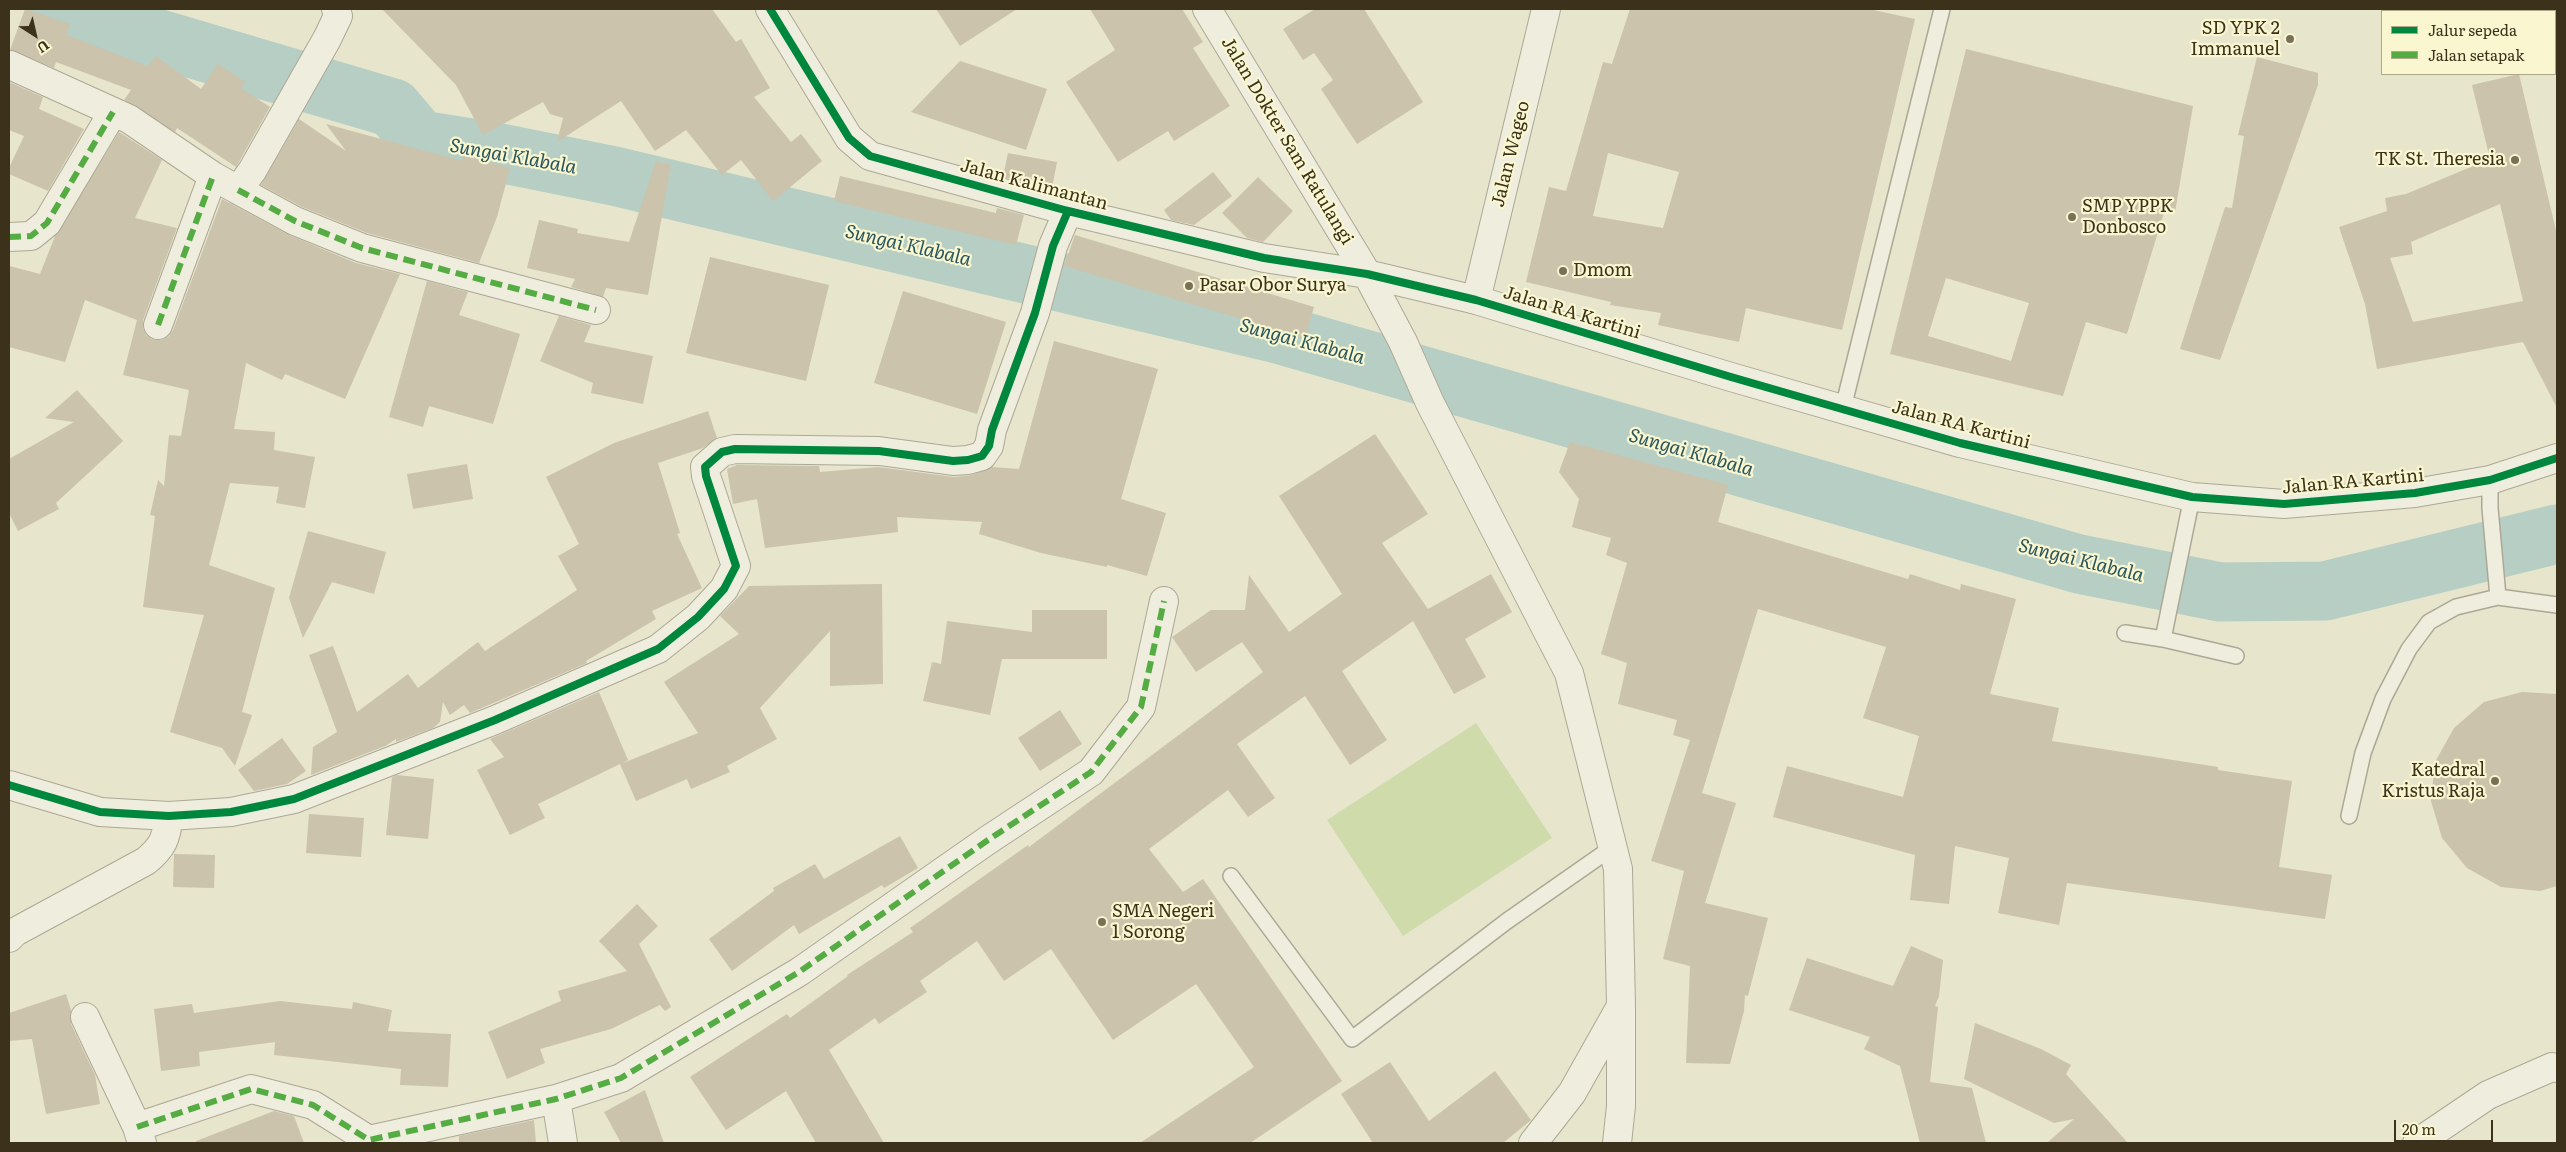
<!DOCTYPE html>
<style>
body{margin:0}
#map{position:relative;width:2566px;height:1152px;overflow:hidden;background:#e7e5cc;font-family:Literata,serif}
canvas{display:block}
.frame{position:absolute;inset:0;border:10px solid #3c321c;pointer-events:none}
.legend{position:absolute;left:2381px;top:10px;width:175px;height:65px;box-sizing:border-box;background:#f9f6d0;border:1px solid #ada888;margin:0;padding:6px 9px;list-style:none;font-size:15px;color:#3c321c}
.legend li{display:flex;align-items:center;gap:10px;height:25px}
.legend b{width:25px;border:1px solid #ada888}
.north{position:absolute;left:10px;top:10px;width:50px;height:50px;-webkit-text-stroke:4px #f9f6d0;paint-order:stroke;rotate:145deg;font-size:14px;font-weight:700;line-height:20px;text-align:center;color:#3c321c}
.north::after{content:'';display:block;margin:auto;width:18px;height:22px;background:#3c321c;clip-path:polygon(50% 0,100% 100%,50% 72%,0 100%)}
.scale{position:absolute;left:2394px;top:1120px;width:99px;height:22px;box-sizing:border-box;border:2px solid #3c321c;border-top:0;padding-left:6px;font-size:15px;line-height:18px;white-space:nowrap;color:#3c321c;-webkit-text-stroke:4px #f9f6d0;paint-order:stroke}
</style>
<div id="map">
<canvas width="2566" height="1152"></canvas>
<div class="frame"></div>
<ul class="legend">
<li><b style="height:6px;background:#00873e"></b>Jalur sepeda</li>
<li><b style="height:6px;background:#55ac43"></b>Jalan setapak</li>
</ul>
<div class="north">U</div>
<div class="scale">20 m</div>
</div>
<script>
const context = document.querySelector('canvas').getContext('2d');
context.lineJoin = 'round';
function fillPath(path, color) { context.fillStyle = color; context.fill(path, 'evenodd'); }
function strokePath(path, color, width, dash) { context.strokeStyle = color; context.lineWidth = width; context.lineCap = dash ? 'butt' : 'round'; context.setLineDash(dash || []); context.stroke(path); }
function drawText(font, color, halo, rows, align = 'center') {
  context.font = font + ' Literata,serif'; context.lineWidth = 4.5; context.setLineDash([]); context.textBaseline = 'middle'; context.strokeStyle = halo; context.fillStyle = color; for (const [text, x, y, turn = 0] of rows) {
    context.save(); context.translate(x, y); context.rotate((+turn || 0) * Math.PI / 180); context.textAlign = isNaN(turn) ? turn : align; if (halo) context.strokeText(text, 0, 0); context.fillText(text, 0, 0); context.restore();
  }
}
fillPath(new Path2D(`
 M 1476,723 L 1552,838 L 1403,936 L 1327,820 Z`), '#d0dbac');
strokePath(new Path2D(`
 M 58,9 L 393,108 L 420,140 L 490,151 L 614,176 L 1274,333 L 2079,564 L 2220,592 L 2325,591 L 2557,534`), '#b7cec4', 59);
fillPath(new Path2D(`
 M 25,9 L 70,24 L 66,35 L 148,66 L 156,56 L 201,89 L 218,64 L 245,82 L 241,88 L 270,107 L 236,167 L 177,128 L 175,132 L 124,100 L 131,90 L 56,62 L 54,68 L 10,50 Z
 M 382,9 L 712,9 L 736,42 L 741,39 L 770,88 L 754,97 L 791,142 L 801,134 L 822,161 L 773,201 L 741,160 L 722,175 L 686,130 L 655,151 L 621,101 L 557,142 L 563,118 L 550,114 L 543,102 L 483,135 L 456,85 Z
 M 936,9 L 1017,9 L 960,46 Z
 M 1090,9 L 1182,9 L 1203,42 L 1193,48 L 1230,106 L 1174,141 L 1168,131 L 1118,162 L 1066,82 L 1115,50 Z
 M 1315,9 L 1364,9 L 1423,102 L 1357,144 L 1321,89 L 1333,80 L 1314,53 L 1303,60 L 1283,29 Z
 M 1630,9 L 1869,9 L 1915,19 L 1842,330 L 1746,308 L 1739,342 L 1658,325 L 1661,313 L 1610,305 L 1611,302 L 1526,282 L 1549,187 L 1566,191 L 1603,62 L 1612,64 ZM 1608,153 L 1679,172 L 1663,228 L 1593,216 Z
 M 1966,49 L 2193,106 L 2175,212 L 2165,209 L 2127,334 L 2086,322 L 2063,396 L 1890,354 ZM 1946,278 L 2029,303 L 2011,361 L 1928,336 Z
 M 2257,57 L 2318,73 L 2318,85 L 2220,360 L 2180,349 L 2225,207 L 2232,208 L 2244,136 L 2238,135 Z
 M 960,61 L 1047,89 L 1026,150 L 911,112 Z
 M 2519,74 L 2557,235 L 2557,408 L 2523,342 L 2377,369 L 2365,304 L 2339,227 L 2387,211 L 2385,198 L 2406,194 L 2490,159 L 2472,85 ZM 2500,204 L 2523,301 L 2413,322 L 2390,258 L 2413,254 L 2411,242 Z
 M 9,82 L 43,97 L 39,109 L 84,129 L 48,191 L 9,174 L 9,168 L 24,136 L 9,130 Z
 M 299,119 L 346,151 L 326,124 L 462,161 L 464,156 L 510,168 L 497,217 L 479,263 L 367,233 L 302,207 L 261,185 Z
 M 119,132 L 162,160 L 135,218 L 177,228 L 143,320 L 143,328 L 146,335 L 152,339 L 161,340 L 168,337 L 173,330 L 222,199 L 289,235 L 356,263 L 400,274 L 345,399 L 285,374 L 282,380 L 246,363 L 234,429 L 275,432 L 274,450 L 315,457 L 305,508 L 276,503 L 279,487 L 230,483 L 209,565 L 275,588 L 242,712 L 252,715 L 235,766 L 222,748 L 170,732 L 204,615 L 143,607 L 155,516 L 150,515 L 158,480 L 164,486 L 169,435 L 181,436 L 189,390 L 123,375 L 137,320 L 85,300 L 65,362 L 9,347 L 9,266 L 40,274 L 55,236 Z
 M 1008,153 L 1057,162 L 1052,188 L 1003,177 Z
 M 656,161 L 671,165 L 648,295 L 606,288 L 603,297 L 571,287 L 575,279 L 527,268 L 539,220 L 578,229 L 577,233 L 629,242 Z
 M 1213,172 L 1232,196 L 1194,225 L 1171,220 L 1164,210 Z
 M 840,176 L 996,213 L 997,208 L 1024,215 L 1016,245 L 834,201 Z
 M 1258,177 L 1293,211 L 1263,242 L 1247,238 L 1222,213 Z
 M 1075,235 L 1314,307 L 1305,338 L 1064,266 Z
 M 710,257 L 829,285 L 806,381 L 686,353 Z
 M 427,281 L 468,292 L 459,315 L 520,334 L 493,424 L 429,406 L 423,427 L 389,417 Z
 M 903,291 L 1006,322 L 977,414 L 874,383 Z
 M 559,316 L 591,325 L 584,342 L 653,356 L 643,404 L 591,393 L 593,383 L 540,361 Z
 M 1054,341 L 1158,369 L 1121,499 L 1166,513 L 1147,576 L 1107,565 L 1107,567 L 1041,553 L 979,534 L 982,522 L 897,517 L 898,532 L 765,548 L 757,499 L 733,504 L 727,469 L 737,465 L 819,466 L 820,472 L 878,467 L 954,477 L 972,475 L 992,467 L 1019,469 Z
 M 77,390 L 123,441 L 56,503 L 59,509 L 18,531 L 9,513 L 9,459 L 74,422 L 45,418 Z
 M 708,411 L 717,438 L 703,448 L 658,463 L 680,533 L 677,534 L 702,588 L 652,611 L 656,619 L 586,661 L 587,663 L 470,713 L 464,705 L 450,715 L 443,702 L 440,722 L 433,728 L 396,742 L 396,739 L 385,746 L 311,775 L 313,747 L 337,732 L 309,655 L 333,646 L 357,712 L 408,674 L 418,688 L 478,642 L 485,651 L 577,590 L 558,556 L 579,544 L 546,477 L 614,443 Z
 M 1375,434 L 1428,514 L 1382,543 L 1428,609 L 1491,574 L 1512,612 L 1465,639 L 1486,677 L 1454,694 L 1413,621 L 1342,671 L 1387,740 L 1350,765 L 1305,696 L 1237,744 L 1275,798 L 1248,817 L 1228,790 L 1149,849 L 1183,892 L 1203,879 L 1342,1081 L 1250,1143 L 1140,1143 L 1254,1067 L 1196,984 L 1113,1040 L 1051,949 L 1004,981 L 977,941 L 920,981 L 927,992 L 879,1024 L 875,1018 L 829,1050 L 884,1143 L 816,1143 L 786,1091 L 726,1130 L 690,1077 L 787,1014 L 790,1018 L 848,976 L 847,975 L 913,932 L 910,928 L 1028,845 L 1029,847 L 1263,672 L 1242,642 L 1196,672 L 1172,637 L 1211,610 L 1245,610 L 1249,575 L 1289,632 L 1342,594 L 1279,496 Z
 M 1570,442 L 1728,485 L 1718,522 L 1908,579 L 1910,574 L 1960,590 L 1961,584 L 2016,599 L 1990,694 L 2059,708 L 2052,741 L 2218,767 L 2218,770 L 2292,781 L 2279,867 L 2332,875 L 2325,919 L 2067,883 L 2059,925 L 1998,913 L 2009,858 L 1955,846 L 1949,904 L 1910,900 L 1915,855 L 1773,817 L 1787,766 L 1903,797 L 1919,736 L 1863,718 L 1886,647 L 1758,609 L 1702,793 L 1736,803 L 1705,903 L 1768,918 L 1748,996 L 1745,995 L 1744,1011 L 1730,1064 L 1686,1063 L 1690,966 L 1663,959 L 1684,871 L 1651,861 L 1690,740 L 1673,735 L 1677,720 L 1618,704 L 1627,663 L 1601,654 L 1627,563 L 1606,555 L 1611,538 L 1572,527 L 1579,499 L 1559,472 Z
 M 467,464 L 473,499 L 413,509 L 407,474 Z
 M 308,531 L 386,552 L 374,594 L 332,582 L 303,638 L 289,598 Z
 M 882,584 L 883,684 L 830,686 L 830,631 L 760,708 L 777,739 L 727,766 L 730,772 L 691,789 L 687,779 L 636,801 L 620,764 L 538,804 L 545,818 L 510,835 L 477,770 L 504,757 L 490,739 L 599,692 L 628,760 L 623,763 L 698,733 L 664,682 L 739,634 L 720,616 L 749,586 Z
 M 1032,610 L 1107,610 L 1107,659 L 1002,659 L 990,715 L 923,701 L 932,662 L 941,664 L 947,621 L 1032,632 Z
 M 2522,692 L 2557,694 L 2557,886 L 2540,891 L 2501,887 L 2467,868 L 2442,838 L 2431,801 L 2435,762 L 2454,728 L 2484,702 Z
 M 1060,710 L 1082,744 L 1040,771 L 1018,738 Z
 M 282,738 L 306,771 L 287,784 L 254,791 L 238,770 Z
 M 397,775 L 434,779 L 428,839 L 386,835 L 392,777 Z
 M 309,814 L 364,818 L 361,857 L 306,853 Z
 M 900,836 L 918,868 L 884,888 L 882,885 L 799,934 L 794,925 L 732,971 L 709,939 L 774,891 L 773,888 L 815,864 L 824,879 Z
 M 174,854 L 215,855 L 214,888 L 173,887 Z
 M 637,904 L 658,926 L 639,944 L 671,1007 L 665,1011 L 660,1005 L 611,1029 L 540,1049 L 545,1063 L 507,1079 L 488,1032 L 561,1001 L 558,991 L 627,971 L 599,941 Z
 M 1911,946 L 1943,960 L 1939,996 L 1935,1006 L 1938,1007 L 1930,1082 L 1972,1088 L 1986,1143 L 1920,1143 L 1900,1066 L 1864,1049 L 1870,1037 L 1789,1010 L 1807,958 L 1893,986 Z
 M 66,994 L 71,1010 L 71,1024 L 95,1075 L 100,1104 L 46,1114 L 32,1039 L 9,1041 L 9,1013 Z
 M 280,1001 L 352,1009 L 353,1002 L 392,1010 L 388,1031 L 451,1034 L 448,1087 L 400,1085 L 401,1069 L 274,1055 L 275,1042 L 199,1052 L 200,1066 L 161,1071 L 154,1009 L 192,1004 L 194,1013 Z
 M 1975,1023 L 2041,1049 L 2071,1065 L 2066,1074 L 2128,1143 L 2047,1143 L 2074,1119 L 2054,1123 L 1964,1079 Z
 M 1390,1062 L 1429,1121 L 1495,1071 L 1531,1120 L 1503,1143 L 1373,1143 L 1341,1094 Z
 M 645,1090 L 664,1143 L 621,1143 L 604,1112 Z
 M 274,1111 L 294,1116 L 304,1143 L 197,1143 L 196,1141 Z
 M 534,1120 L 536,1143 L 459,1143 L 459,1136 Z`), '#cbc3ac');
const service = new Path2D(`
 M 1843,408 L 1942,9
 M 2192,497 L 2163,639 L 2236,656
 M 2498,597 L 2557,605
 M 2125,633 L 2163,639
 M 2349,816 L 2363,753 L 2383,699 L 2409,649 L 2429,622 L 2456,607 L 2498,597 L 2490,508 L 2490,480
 M 1231,876 L 1352,1039 L 1507,921 L 1613,847`);
const minor = new Path2D(`
 M 770,9 L 849,138 L 870,156 L 1068,211 L 1264,258 L 1367,274 L 1403,342 L 1430,403 L 1569,673 L 1618,869 L 1621,1006 L 1572,1093 L 1533,1143
 M 10,65 L 129,119 L 213,176 L 238,190 L 252,171 L 327,39 L 338,16 L 336,9
 M 238,190 L 295,221 L 362,248 L 596,310
 M 9,237 L 31,236 L 47,223 L 113,112
 M 1476,300 L 1546,9
 M 158,325 L 213,176
 M 9,785 L 100,812 L 169,816 L 231,812 L 294,799 L 495,720 L 658,649 L 698,617 L 724,589 L 736,566 L 706,476 L 705,467 L 722,452 L 735,449 L 879,451 L 953,461 L 968,460 L 982,456 L 989,446 L 992,430 L 1035,313 L 1053,246 L 1068,211
 M 9,938 L 15,932 L 146,861 C 163,847 166,839 169,816
 M 85,1017 L 137,1127 L 142,1143
 M 556,1099 L 563,1143
 M 137,1127 L 251,1089 L 313,1105 L 369,1140 L 556,1099 L 621,1078 L 799,972 L 988,840 L 1091,772 L 1141,707 L 1164,601
 M 1617,1143 L 1621,1106 L 1621,1008
 M 2417,1143 L 2488,1095 L 2552,1067 L 2557,1068`);
const tertiary = new Path2D(`
 M 1207,9 L 1367,274 L 1476,300 L 1731,377 L 1960,443 L 2192,497 L 2284,504 L 2415,493 L 2490,480 L 2557,458`);
strokePath(service, '#aca895', 18);
strokePath(minor, '#aca895', 30);
strokePath(tertiary, '#aca895', 30);
strokePath(service, '#eeedde', 15);
strokePath(minor, '#eeedde', 28);
strokePath(tertiary, '#eeedde', 28);
strokePath(new Path2D(`
 M 238,190 L 295,221 L 362,248 L 596,310
 M 9,237 L 31,236 L 47,223 L 113,112
 M 158,325 L 213,176
 M 137,1127 L 251,1089 L 313,1105 L 369,1140 L 556,1099 L 621,1078 L 799,972 L 988,840 L 1091,772 L 1141,707 L 1164,601`), '#55ac43', 6, [12, 6]);
strokePath(new Path2D(`
 M 770,9 L 849,138 L 870,156 L 1068,211 L 1264,258 L 1367,274 L 1476,300 L 1731,377 L 1960,443 L 2192,497 L 2284,504 L 2415,493 L 2490,480 L 2557,458
 M 9,785 L 100,812 L 169,816 L 231,812 L 294,799 L 495,720 L 658,649 L 698,617 L 724,589 L 736,566 L 706,476 L 705,467 L 722,452 L 735,449 L 879,451 L 953,461 L 968,460 L 982,456 L 989,446 L 992,430 L 1035,313 L 1053,246 L 1068,211`), '#00873e', 8);
for (const [x, y, r, color] of [
 [2290,39,5,"#78715a"],
 [2515,160,5,"#78715a"],
 [2072,217,5,"#78715a"],
 [1563,271,5,"#78715a"],
 [1189,286,5,"#78715a"],
 [2495,781,5,"#78715a"],
 [1102,922,5,"#78715a"]
]) { const dot = new Path2D(); dot.arc(x, y, r, 0, 2 * Math.PI); context.fillStyle = color; context.fill(dot); strokePath(dot, '#f9f6d0', 2); }
drawText('18px', '#3c321c', '#f9f6d0', [
 ["SD YPK 2",2280,29,"right"],
 ["Immanuel",2280,50,"right"],
 ["TK St. Theresia",2505,160,"right"],
 ["SMP YPPK",2082,207],
 ["Donbosco",2082,228],
 ["Dmom",1573,271],
 ["Pasar Obor Surya",1199,286],
 ["Katedral",2485,771,"right"],
 ["Kristus Raja",2485,792,"right"],
 ["SMA Negeri",1112,912],
 ["1 Sorong",1112,933]
], 'left');
drawText('18px', '#3c321c', '#f9f6d0', [
 ["Jalan Dokter Sam Ratulangi",1287,141,59],
 ["Jalan Wageo",1511,154,-76],
 ["Jalan Kalimantan",1034,185,15],
 ["Jalan RA Kartini",1572,313,17],
 ["Jalan RA Kartini",1961,425,15],
 ["Jalan RA Kartini",2353,482,-5]
]);
drawText('italic 19px', '#29565d', '#f9f6d0', [
 ["Sungai Klabala",513,157,10],
 ["Sungai Klabala",908,246,13],
 ["Sungai Klabala",1302,342,15],
 ["Sungai Klabala",1691,453,16],
 ["Sungai Klabala",2081,561,14]
]);
</script>
